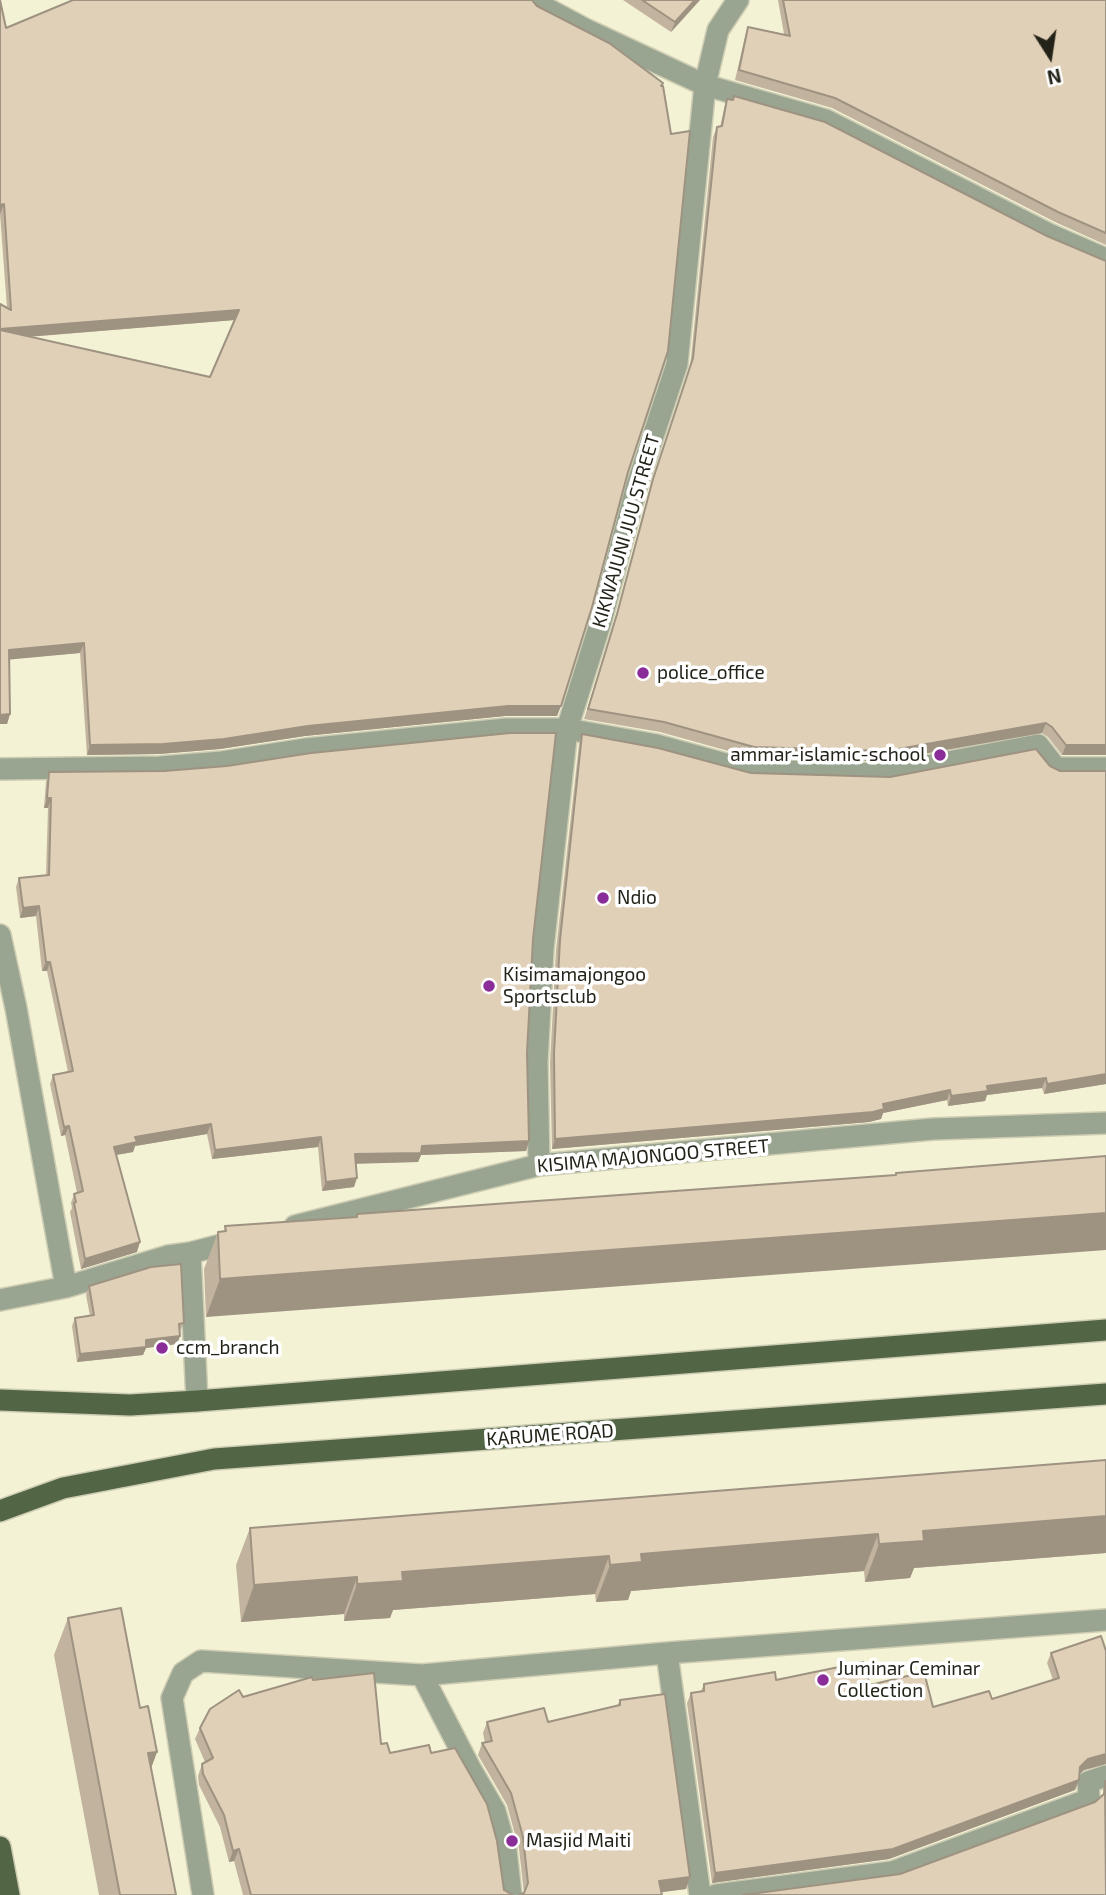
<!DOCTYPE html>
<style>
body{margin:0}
#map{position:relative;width:1106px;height:1895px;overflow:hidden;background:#f3f2d5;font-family:"Exo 2",sans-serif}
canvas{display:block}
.north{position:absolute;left:1015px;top:21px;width:70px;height:70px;-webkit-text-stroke:5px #fff;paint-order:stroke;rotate:168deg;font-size:19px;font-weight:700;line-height:28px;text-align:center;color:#242319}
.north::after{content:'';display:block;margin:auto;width:24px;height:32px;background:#242319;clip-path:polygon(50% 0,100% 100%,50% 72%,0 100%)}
</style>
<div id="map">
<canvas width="1106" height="1895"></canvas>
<div class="north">N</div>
</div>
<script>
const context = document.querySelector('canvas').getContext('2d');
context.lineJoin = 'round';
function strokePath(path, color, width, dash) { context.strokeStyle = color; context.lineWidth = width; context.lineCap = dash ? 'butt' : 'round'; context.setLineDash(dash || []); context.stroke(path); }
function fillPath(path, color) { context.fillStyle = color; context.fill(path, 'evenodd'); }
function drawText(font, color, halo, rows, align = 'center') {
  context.font = font + ' "Exo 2",sans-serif'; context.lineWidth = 7; context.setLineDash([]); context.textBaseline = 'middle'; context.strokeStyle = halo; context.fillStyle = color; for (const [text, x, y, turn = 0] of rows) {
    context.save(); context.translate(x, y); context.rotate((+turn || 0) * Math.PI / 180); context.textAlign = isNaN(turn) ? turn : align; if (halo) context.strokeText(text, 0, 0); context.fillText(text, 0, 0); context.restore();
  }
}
const minor = new Path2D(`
 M 536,0 L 542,6 L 587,30 L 705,85 L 677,364 L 637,485 L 601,621 L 567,729 L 543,949 L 537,1063 L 539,1165
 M 738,0 L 718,30 L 705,85 L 826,120 L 1049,234 L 1106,259
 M 0,769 L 160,767 L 222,762 L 306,749 L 506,729 L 567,729 L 657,745 L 748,770 L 884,774 L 1038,745 L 1056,768 L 1106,768
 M 0,935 L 16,1008 L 66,1287
 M 295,1226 L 539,1165 L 933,1129 L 1106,1123
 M 0,1300 L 66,1287 L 168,1256 L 190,1253
 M 197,1401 L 190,1253 L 240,1240
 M 667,1653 L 700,1895
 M 422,1675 L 470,1768 L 495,1811 L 506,1850 L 511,1895
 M 203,1895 L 172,1698 L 183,1673 L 201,1661 L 422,1675 L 667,1653 L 1106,1620
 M 716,1895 L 892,1872 L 1087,1800 L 1089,1797 L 1088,1782 L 1106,1776`);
const major = new Path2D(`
 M 0,1400 L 130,1405 L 197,1401 L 1106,1330
 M 0,1511 L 63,1488 L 214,1459 L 1106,1394
 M 0,1847 L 9,1895`);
strokePath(minor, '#cecdb3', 24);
strokePath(major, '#cecdb3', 24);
strokePath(minor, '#99a591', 21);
strokePath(major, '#526645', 21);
fillPath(new Path2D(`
 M 623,0 L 700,0 L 671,32 Z
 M 778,0 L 1106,0 L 1106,245 L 1055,222 L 832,108 L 735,80 L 745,37 L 748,27 L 784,34 Z
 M 537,6 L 663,83 L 662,86 L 628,472 L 557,716 L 505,716 L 305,736 L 220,749 L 159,754 L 87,755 L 80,653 L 9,659 L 10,714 L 7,724 L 0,724 L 0,304 L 7,308 L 0,214 L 6,28 ZM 234,320 L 210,377 L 28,337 Z
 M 727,99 L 1106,261 L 1106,755 L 1062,755 L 1048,737 L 1042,733 L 883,761 L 750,757 L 660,732 L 584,719 L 614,624 L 650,489 L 690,368 L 713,137 L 717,127 L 720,127 L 724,109 Z
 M 582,734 L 751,773 L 890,777 L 1050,766 L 1060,771 L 1106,1084 L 1044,1094 L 1042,1088 L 987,1095 L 985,1101 L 948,1106 L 947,1100 L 883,1113 L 881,1119 L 869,1122 L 552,1149 L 550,1063 L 556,950 L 579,744 Z
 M 49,772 L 533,939 L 527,1053 L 529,1141 L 526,1151 L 421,1155 L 418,1162 L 356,1163 L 354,1187 L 322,1191 L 318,1147 L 212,1159 L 207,1134 L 135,1146 L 133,1152 L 116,1155 L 137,1252 L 81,1269 L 70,1212 L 72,1208 L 71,1203 L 74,1194 L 77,1193 L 65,1135 L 61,1136 L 50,1084 L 53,1075 L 68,1072 L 47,971 L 42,971 L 36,916 L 20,918 L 16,887 L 19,878 L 46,875 L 48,808 L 44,808 L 46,782 Z
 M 1106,1156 L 206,1317 L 204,1269 L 218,1232 L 224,1231 L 225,1226 L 356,1217 L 357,1214 L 895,1175 L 896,1173 Z
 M 89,1286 L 184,1323 L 180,1331 L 180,1336 L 177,1344 L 146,1348 L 143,1355 L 77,1362 L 72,1326 L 75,1318 L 90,1316 L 86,1295 Z
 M 1106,1460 L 1106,1553 L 914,1568 L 910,1578 L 865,1582 L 864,1571 L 631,1591 L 628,1600 L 596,1602 L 595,1594 L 393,1610 L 390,1618 L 344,1621 L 344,1614 L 241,1622 L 236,1565 L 250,1528 Z
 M 68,1618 L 157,1752 L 151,1768 L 176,1895 L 99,1895 L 54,1655 Z
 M 1106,1651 L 1106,1764 L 1084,1770 L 1079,1774 L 1075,1790 L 889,1859 L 712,1883 L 687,1703 L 691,1693 L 701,1691 L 704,1684 L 776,1680 L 870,1685 L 933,1707 L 992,1699 L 1053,1680 L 1047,1663 L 1051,1653 Z
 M 313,1680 L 390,1753 L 431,1753 L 504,1890 L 513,1895 L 243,1895 L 234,1861 L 229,1862 L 220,1827 L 199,1785 L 198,1776 L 202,1764 L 205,1762 L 195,1739 L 200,1728 L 243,1697 Z
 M 620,1700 L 690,1877 L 686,1889 L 662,1892 L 524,1893 L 519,1849 L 507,1805 L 478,1755 L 482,1743 L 485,1743 L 483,1733 L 487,1722 L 548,1722 L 617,1706 Z`), '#c2b39e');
fillPath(new Path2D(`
 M 695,0 L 700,0 L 671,32 L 675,22 Z
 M 4,204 L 0,214 L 0,205 Z
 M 239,310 L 235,320 L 0,339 L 0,329 Z
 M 84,643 L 80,653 L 5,660 L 9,650 Z
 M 508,706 L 561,706 L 557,716 L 505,716 L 305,736 L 220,749 L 159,754 L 87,755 L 90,745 L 308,726 Z
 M 10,714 L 7,724 L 0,724 L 0,715 Z
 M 1046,723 L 1042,733 L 883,761 L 750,757 L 754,747 Z
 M 1066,745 L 1106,745 L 1106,755 L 1062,755 Z
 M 47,798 L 51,798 L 48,808 L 44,808 Z
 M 39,906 L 36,916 L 20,918 L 23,908 Z
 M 46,962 L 50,962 L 47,971 L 42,971 Z
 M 1106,1074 L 1106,1084 L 1044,1094 L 1047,1084 Z
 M 1046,1078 L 1042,1088 L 987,1095 L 985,1101 L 948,1106 L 951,1096 L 987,1086 Z
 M 950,1090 L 947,1100 L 883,1113 L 881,1119 L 869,1122 L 552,1149 L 555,1139 L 883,1104 Z
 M 211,1124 L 207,1134 L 135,1146 L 133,1152 L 110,1156 L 114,1147 L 135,1137 Z
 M 69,1126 L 65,1135 L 61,1136 L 64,1127 Z
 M 321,1137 L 318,1147 L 212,1159 L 215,1150 Z
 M 529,1141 L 526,1151 L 421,1155 L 418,1162 L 351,1164 L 355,1154 L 422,1146 Z
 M 357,1178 L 354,1187 L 322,1191 L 326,1182 Z
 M 1106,1213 L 1106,1250 L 206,1317 L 220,1279 Z
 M 140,1242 L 137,1252 L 81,1269 L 85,1259 Z
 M 180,1336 L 177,1344 L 146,1348 L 143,1355 L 77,1362 L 80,1354 L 146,1340 Z
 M 1106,1516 L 1106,1553 L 914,1568 L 910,1578 L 865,1582 L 879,1544 L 923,1531 Z
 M 878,1534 L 864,1571 L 631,1591 L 628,1600 L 596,1602 L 610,1565 L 641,1554 Z
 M 609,1556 L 595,1594 L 393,1610 L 390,1618 L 344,1621 L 357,1584 L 402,1572 Z
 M 357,1577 L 344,1614 L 241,1622 L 254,1585 Z
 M 157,1752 L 143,1790 L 148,1753 Z
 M 1106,1754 L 1106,1764 L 1084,1770 L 1076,1777 L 1080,1767 L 1088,1759 Z
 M 1079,1780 L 1075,1790 L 889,1859 L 712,1883 L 715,1873 Z
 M 239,1849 L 234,1861 L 229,1862 L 233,1851 Z
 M 690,1877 L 686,1889 L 655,1893 L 659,1881 Z`), '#9e9281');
const building = new Path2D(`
 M 0,0 L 6,28 L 73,0 L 532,0 L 537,6 L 609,43 L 663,83 L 661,86 L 663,86 L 671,134 L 690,131 L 668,351 L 628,472 L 592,607 L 561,706 L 508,706 L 308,726 L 224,739 L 163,744 L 90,745 L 84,643 L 9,650 L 10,714 L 0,715 L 0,330 L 210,377 L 239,310 L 0,329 L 0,304 L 11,310 L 4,204 L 0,205 Z
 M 642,0 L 695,0 L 675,22 Z
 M 783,0 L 1106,0 L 1106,233 L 1058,212 L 835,98 L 739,70 L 748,27 L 790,36 Z
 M 734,96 L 825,122 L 1047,236 L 1106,261 L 1106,745 L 1066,745 L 1052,727 L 1046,723 L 887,751 L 754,747 L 664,722 L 588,709 L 617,614 L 653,479 L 693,358 L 717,127 L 722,126 L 727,99 L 733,100 Z
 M 510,733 L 556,733 L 533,939 L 527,1053 L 529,1141 L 422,1146 L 421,1153 L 355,1154 L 357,1178 L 326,1182 L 321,1137 L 215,1150 L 211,1124 L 135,1137 L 137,1142 L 114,1147 L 140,1242 L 85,1259 L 74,1203 L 76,1202 L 74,1194 L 83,1191 L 69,1126 L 64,1127 L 53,1075 L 73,1071 L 50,962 L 46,962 L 39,906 L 23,908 L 19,878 L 49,875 L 51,798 L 47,798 L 49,772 L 164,771 L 227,766 L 311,753 Z
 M 582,734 L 658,748 L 751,773 L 890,777 L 1036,749 L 1050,766 L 1060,771 L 1106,771 L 1106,1074 L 1047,1084 L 1046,1078 L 987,1086 L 988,1091 L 951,1096 L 950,1090 L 883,1104 L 884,1109 L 873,1112 L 555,1139 L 554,1053 L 560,940 Z
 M 1106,1156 L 1106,1213 L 220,1279 L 218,1232 L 226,1231 L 225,1226 L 357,1217 L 357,1214 L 896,1175 L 896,1173 Z
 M 181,1264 L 184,1323 L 179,1324 L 180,1336 L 146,1340 L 146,1347 L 80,1354 L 75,1318 L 94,1315 L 89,1286 L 151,1267 Z
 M 1106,1460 L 1106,1516 L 923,1531 L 924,1541 L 879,1544 L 878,1534 L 641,1554 L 642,1562 L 610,1565 L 609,1556 L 402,1572 L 403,1581 L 357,1584 L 357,1577 L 254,1585 L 250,1528 Z
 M 121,1608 L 140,1708 L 148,1706 L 157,1752 L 148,1753 L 176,1895 L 120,1895 L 68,1618 Z
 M 1101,1636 L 1106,1651 L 1106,1754 L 1088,1759 L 1080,1767 L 1079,1780 L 893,1849 L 715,1873 L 691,1693 L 704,1691 L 704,1684 L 775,1672 L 776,1680 L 863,1662 L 870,1685 L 924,1672 L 933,1707 L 989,1691 L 992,1699 L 1059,1678 L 1051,1653 Z
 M 374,1673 L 381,1744 L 387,1743 L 390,1753 L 429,1745 L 431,1753 L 455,1748 L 487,1804 L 497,1841 L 504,1890 L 513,1895 L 251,1895 L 239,1849 L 233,1851 L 224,1815 L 203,1774 L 202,1764 L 213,1758 L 200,1728 L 210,1709 L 239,1690 L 243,1697 L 312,1677 L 313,1680 Z
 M 665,1694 L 690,1877 L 659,1881 L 662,1895 L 519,1895 L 524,1893 L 528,1883 L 523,1837 L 511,1793 L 482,1743 L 492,1741 L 487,1722 L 544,1708 L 548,1722 L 620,1705 L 620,1700 Z
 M 1105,1781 L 1106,1895 L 743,1895 L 900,1874 L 1095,1802 L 1104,1794 Z`);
fillPath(building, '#e1d0b8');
strokePath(building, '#9e9281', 2);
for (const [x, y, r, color] of [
 [643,673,7,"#8a2d98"],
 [940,755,7,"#8a2d98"],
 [603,898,7,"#8a2d98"],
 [489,986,7,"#8a2d98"],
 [162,1348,7,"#8a2d98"],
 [823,1680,7,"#8a2d98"],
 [512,1841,7,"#8a2d98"]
]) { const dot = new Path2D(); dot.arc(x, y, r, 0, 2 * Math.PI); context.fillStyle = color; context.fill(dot); strokePath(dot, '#fff', 2.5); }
drawText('19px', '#242319', '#fff', [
 ["KIKWAJUNI JUU STREET",626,531,-74],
 ["KISIMA MAJONGOO STREET",653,1156,-5],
 ["KARUME ROAD",550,1435,-4]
]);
drawText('19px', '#242319', '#fff', [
 ["police_office",657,673],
 ["ammar-islamic-school",926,755,"right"],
 ["Ndio",617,898],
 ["Kisimamajongoo",503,975],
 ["Sportsclub",503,997],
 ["ccm_branch",176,1348],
 ["Juminar Ceminar",837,1669],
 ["Collection",837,1691],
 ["Masjid Maiti",526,1841]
], 'left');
</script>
